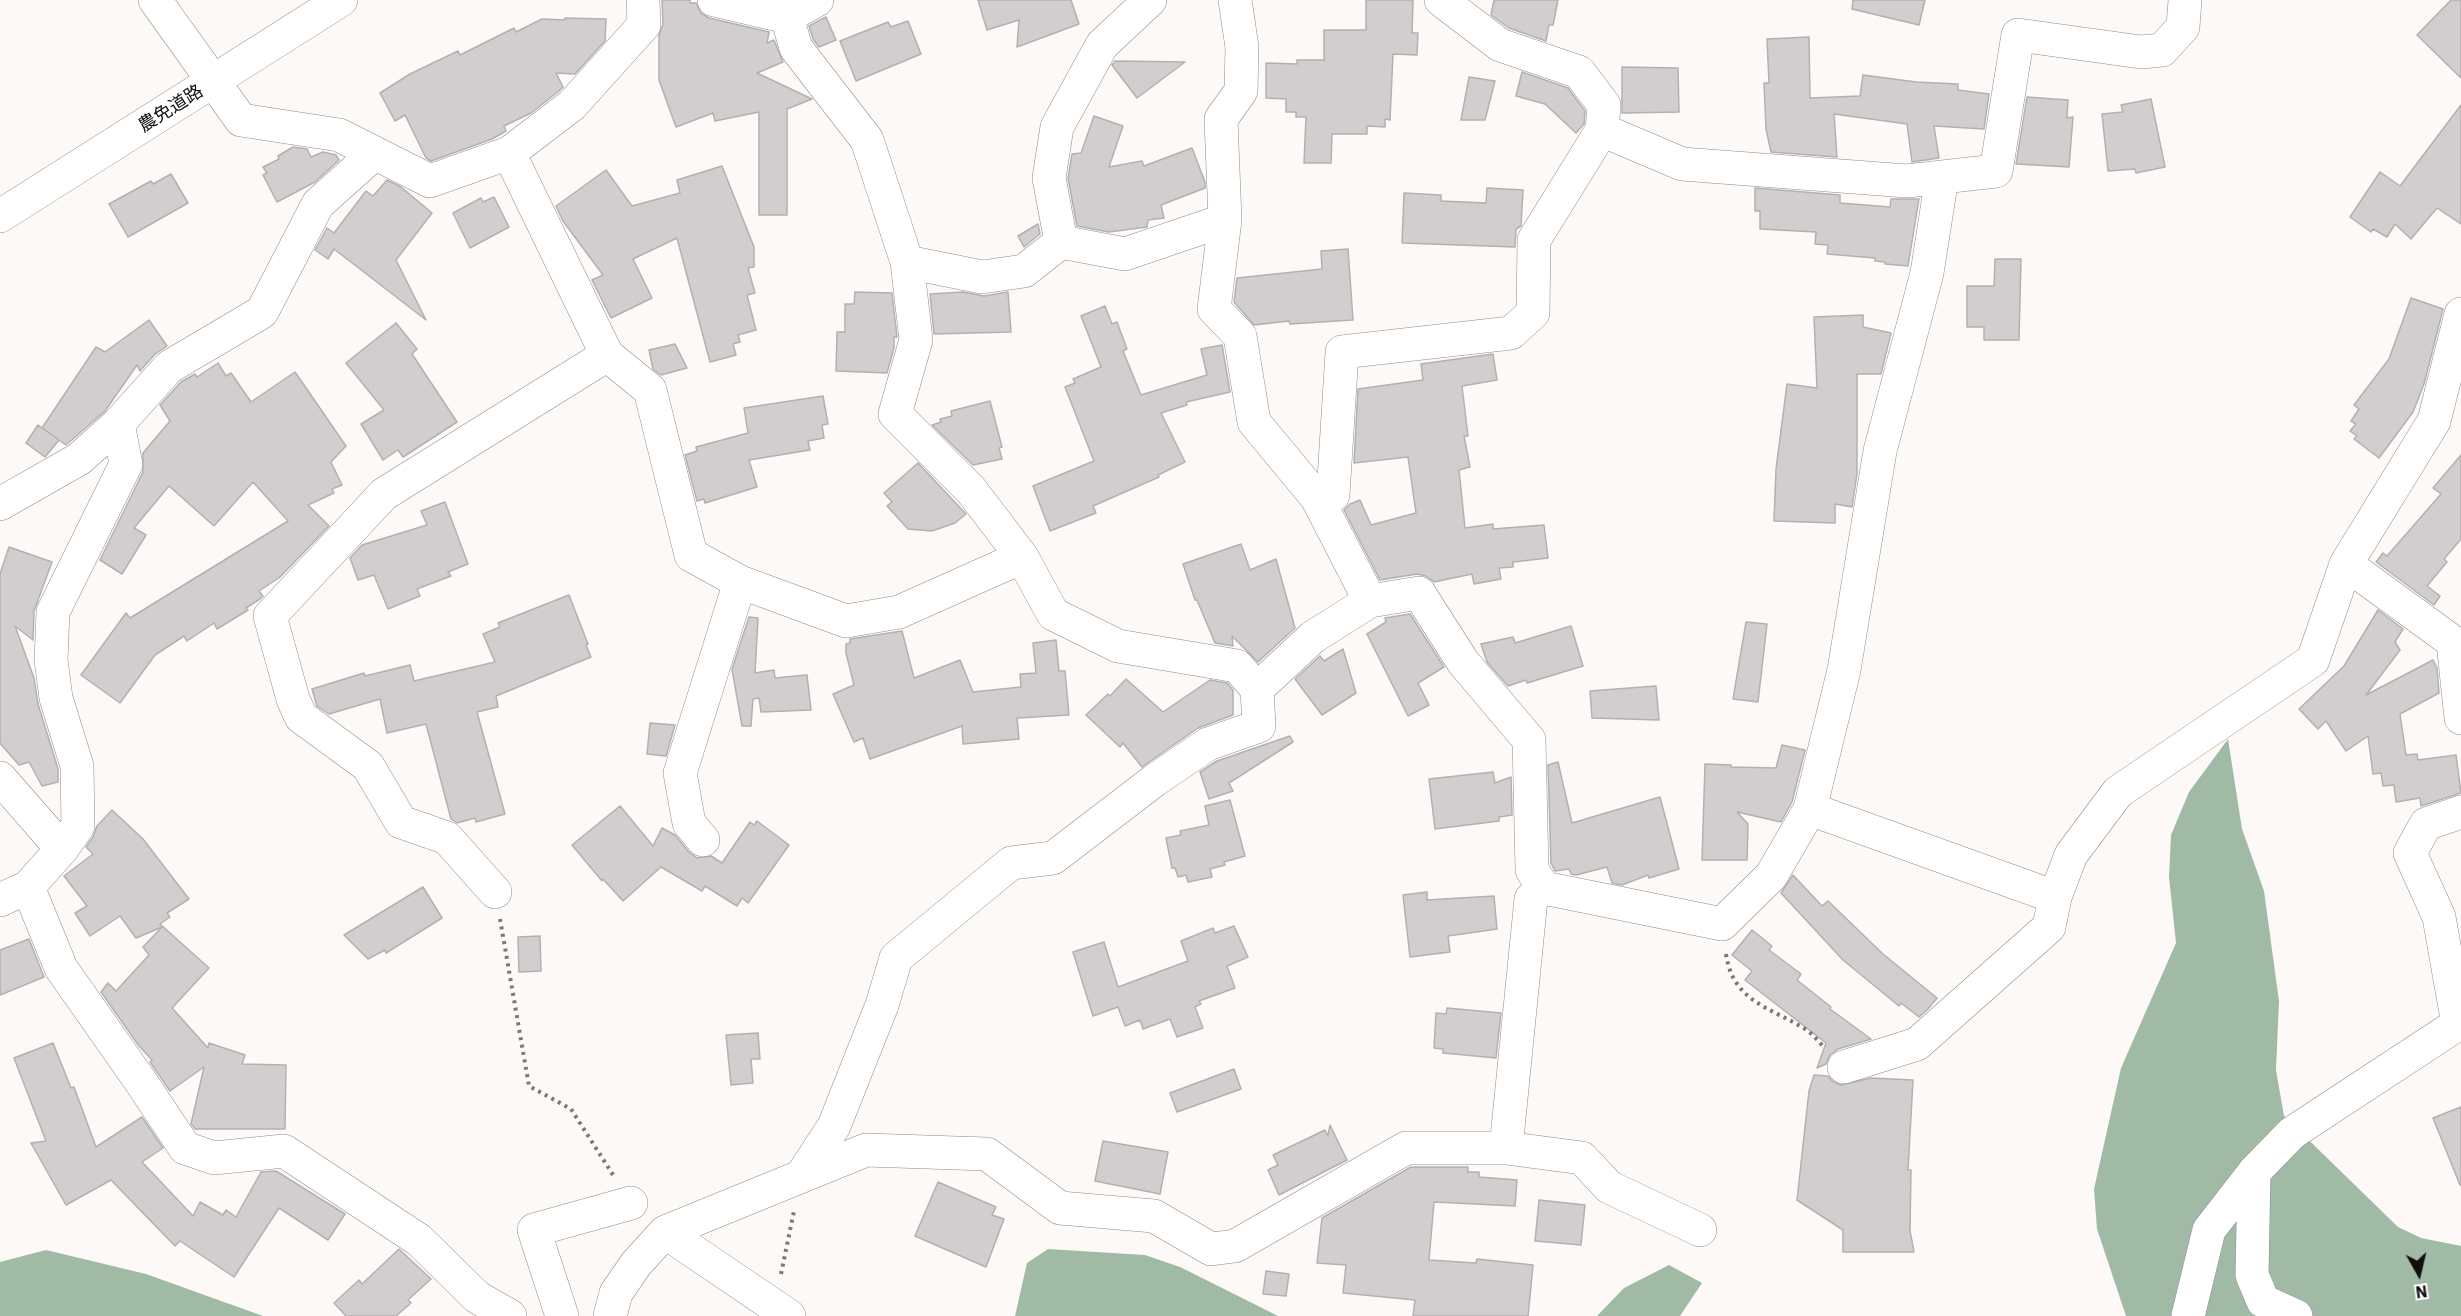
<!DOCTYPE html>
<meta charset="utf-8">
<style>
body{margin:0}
#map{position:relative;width:2461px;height:1316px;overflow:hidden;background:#fcf9f6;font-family:"IBM Plex Sans",sans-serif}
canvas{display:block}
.north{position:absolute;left:2389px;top:1244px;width:60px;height:60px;-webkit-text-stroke:4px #fff;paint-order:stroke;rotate:172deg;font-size:16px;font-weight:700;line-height:24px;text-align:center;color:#100f0e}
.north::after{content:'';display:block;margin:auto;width:21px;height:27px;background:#100f0e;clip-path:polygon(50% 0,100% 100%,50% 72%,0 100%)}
</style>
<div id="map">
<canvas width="2461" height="1316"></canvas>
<div class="north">N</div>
</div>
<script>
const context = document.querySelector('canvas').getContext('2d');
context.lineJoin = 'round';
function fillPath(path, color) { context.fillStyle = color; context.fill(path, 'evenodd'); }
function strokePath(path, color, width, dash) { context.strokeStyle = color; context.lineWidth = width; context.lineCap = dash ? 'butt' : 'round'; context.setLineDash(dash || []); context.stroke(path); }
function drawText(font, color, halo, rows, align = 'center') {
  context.font = font + ' "IBM Plex Sans","Noto Sans JP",sans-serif'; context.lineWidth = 5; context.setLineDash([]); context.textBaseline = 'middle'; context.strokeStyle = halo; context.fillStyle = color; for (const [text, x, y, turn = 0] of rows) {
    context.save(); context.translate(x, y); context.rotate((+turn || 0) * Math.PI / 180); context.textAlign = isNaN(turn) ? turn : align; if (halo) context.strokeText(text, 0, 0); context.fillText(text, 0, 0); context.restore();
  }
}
fillPath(new Path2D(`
 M 2228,739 L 2242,829 L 2264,891 L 2279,1001 L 2276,1070 L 2284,1116 L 2398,1227 L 2421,1238 L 2461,1246 L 2461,1316 L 2126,1316 L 2097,1229 L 2094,1189 L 2121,1068 L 2176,943 L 2169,877 L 2171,835 L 2189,792 Z
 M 1048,1249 L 1145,1255 L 1180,1267 L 1278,1316 L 1015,1316 L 1027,1263 Z
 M 46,1250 L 146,1274 L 263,1316 L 0,1316 L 0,1262 Z
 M 1669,1265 L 1702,1283 L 1680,1316 L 1597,1316 L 1624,1288 Z`), '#a1baa6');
const building = new Path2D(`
 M 662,0 L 690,0 L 690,3 L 696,3 L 701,13 L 709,18 L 769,32 L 767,43 L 774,40 L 783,62 L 757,73 L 812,99 L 787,109 L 787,215 L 759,215 L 759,112 L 715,121 L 713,113 L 676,127 L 659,80 L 659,36 L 663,24 Z
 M 978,0 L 1071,0 L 1079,24 L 1017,47 L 1019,20 L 987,30 Z
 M 1366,0 L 1413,0 L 1412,33 L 1418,33 L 1417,55 L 1393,54 L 1390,120 L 1385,119 L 1385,127 L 1367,126 L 1367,134 L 1332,134 L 1331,163 L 1304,163 L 1306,117 L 1296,117 L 1296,112 L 1286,112 L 1286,99 L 1266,98 L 1266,63 L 1297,64 L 1297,60 L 1324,60 L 1324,30 L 1366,30 Z
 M 1494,0 L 1558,0 L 1553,25 L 1549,25 L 1546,41 L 1509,28 L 1491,15 Z
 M 1853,0 L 1925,0 L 1919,25 L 1852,9 Z
 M 2451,0 L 2461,0 L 2461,78 L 2417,35 Z
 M 826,17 L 836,40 L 819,47 L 813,39 L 809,26 Z
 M 565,18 L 606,19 L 605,41 L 575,74 L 556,73 L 563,87 L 559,91 L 531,113 L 504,126 L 506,131 L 492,139 L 431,161 L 426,158 L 405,115 L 395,121 L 380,93 L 410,74 L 458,51 L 460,55 L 514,28 L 516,32 L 542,19 L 565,20 Z
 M 908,21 L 921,54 L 856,81 L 840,41 L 888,22 L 891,27 Z
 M 1809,37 L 1810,98 L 1860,96 L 1863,75 L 1916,82 L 1958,84 L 1958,90 L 1989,94 L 1984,129 L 1934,126 L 1939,158 L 1912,162 L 1907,124 L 1834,114 L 1837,157 L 1771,152 L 1766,129 L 1764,83 L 1769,83 L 1767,39 Z
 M 1115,61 L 1185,62 L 1137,98 L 1112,65 Z
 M 1622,67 L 1678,68 L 1679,112 L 1622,113 Z
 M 1522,72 L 1568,88 L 1585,111 L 1584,124 L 1576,133 L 1545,104 L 1516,96 Z
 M 1469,77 L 1495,81 L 1485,120 L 1461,120 Z
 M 2027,97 L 2068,100 L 2067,118 L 2073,117 L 2069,167 L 2016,164 Z
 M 2151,99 L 2165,167 L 2136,173 L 2135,169 L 2108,171 L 2102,114 L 2123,112 L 2121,105 Z
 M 2461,105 L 2461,224 L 2437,208 L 2411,239 L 2395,224 L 2387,237 L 2373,229 L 2371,232 L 2350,217 L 2380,172 L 2400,186 Z
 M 1094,116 L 1123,126 L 1109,167 L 1142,161 L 1144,166 L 1192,148 L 1205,182 L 1205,188 L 1161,205 L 1164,218 L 1148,220 L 1147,227 L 1109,232 L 1077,226 L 1068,178 L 1072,154 L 1081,153 Z
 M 293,147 L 307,149 L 311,157 L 323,152 L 336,155 L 339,160 L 315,182 L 277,202 L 263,175 L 267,173 L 263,167 L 279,159 L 278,156 Z
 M 722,166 L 754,247 L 754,267 L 748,268 L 755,293 L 747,295 L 756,330 L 738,335 L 740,342 L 733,344 L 736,355 L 710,362 L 677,238 L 633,259 L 652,298 L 611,318 L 592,280 L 603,275 L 563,221 L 556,206 L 606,170 L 632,206 L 680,193 L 677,180 Z
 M 171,174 L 188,203 L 128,237 L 109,204 L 151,181 L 153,184 Z
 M 387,180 L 401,187 L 432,213 L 396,260 L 426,320 L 334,249 L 328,259 L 315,250 L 327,228 L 334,233 L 366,191 L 373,196 Z
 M 1487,188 L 1523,190 L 1521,226 L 1516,229 L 1515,247 L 1402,243 L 1404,193 L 1441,195 L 1441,201 L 1486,203 Z
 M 1755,188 L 1840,195 L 1840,203 L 1890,207 L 1891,199 L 1919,199 L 1908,266 L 1885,264 L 1885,262 L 1875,261 L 1875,258 L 1827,254 L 1828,245 L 1815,244 L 1816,232 L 1760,229 L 1760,211 L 1755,211 Z
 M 494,197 L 509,227 L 470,248 L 453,213 L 481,198 L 483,202 Z
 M 1038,224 L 1040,234 L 1024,247 L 1018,236 Z
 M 1348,249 L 1353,320 L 1290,324 L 1289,321 L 1254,325 L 1234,302 L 1237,278 L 1322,269 L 1321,251 Z
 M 1995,259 L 2021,259 L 2019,340 L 1984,340 L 1984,327 L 1967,327 L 1967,286 L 1994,286 Z
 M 855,292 L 892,293 L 897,337 L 894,337 L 894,348 L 887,373 L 836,371 L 837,332 L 845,332 L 845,304 L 854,304 Z
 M 963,292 L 984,296 L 1008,292 L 1011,332 L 934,334 L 930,294 Z
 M 2411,298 L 2443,309 L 2424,384 L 2413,412 L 2379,458 L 2354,439 L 2357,436 L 2350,431 L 2356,424 L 2351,421 L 2359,409 L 2354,405 L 2389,359 Z
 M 1105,306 L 1112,324 L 1117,322 L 1127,349 L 1123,351 L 1141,395 L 1207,375 L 1201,349 L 1222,345 L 1230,392 L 1186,402 L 1187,405 L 1161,413 L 1185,462 L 1158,475 L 1159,477 L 1093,506 L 1096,513 L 1050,531 L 1033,486 L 1094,461 L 1065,387 L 1075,383 L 1073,379 L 1101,367 L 1081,316 Z
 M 1863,315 L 1863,327 L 1891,333 L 1881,374 L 1857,374 L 1857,474 L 1852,507 L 1835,504 L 1835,523 L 1774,521 L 1776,469 L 1787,384 L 1817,388 L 1814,317 Z
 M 149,320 L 167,346 L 155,354 L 140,371 L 137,365 L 105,411 L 66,445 L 42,428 L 96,347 L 105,352 Z
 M 396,323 L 417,349 L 412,354 L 457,422 L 403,457 L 398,450 L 383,460 L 361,424 L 384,410 L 346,363 Z
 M 675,344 L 687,368 L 661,375 L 653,369 L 649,350 Z
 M 1493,354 L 1497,380 L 1462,386 L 1468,436 L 1464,436 L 1470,467 L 1459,470 L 1465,528 L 1493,524 L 1493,529 L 1544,525 L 1548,558 L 1513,562 L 1513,567 L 1499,568 L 1501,579 L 1474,584 L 1472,574 L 1434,582 L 1426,576 L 1417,574 L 1380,580 L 1344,510 L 1350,504 L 1360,500 L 1371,525 L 1416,513 L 1408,457 L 1354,463 L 1358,389 L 1423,380 L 1421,364 Z
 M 218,363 L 226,376 L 231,373 L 251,402 L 295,372 L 346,446 L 331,462 L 342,485 L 332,489 L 334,493 L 308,505 L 329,526 L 280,577 L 259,591 L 263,596 L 260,599 L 246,608 L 248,610 L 217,629 L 214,623 L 187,641 L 184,636 L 155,655 L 120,703 L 81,675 L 126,613 L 130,618 L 288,521 L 253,482 L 214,526 L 169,486 L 134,528 L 146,535 L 122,574 L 100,560 L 143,472 L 143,453 L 170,421 L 160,405 L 181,382 L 195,374 L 197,377 Z
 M 823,396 L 828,424 L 822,425 L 824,438 L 808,441 L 810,450 L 749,460 L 757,487 L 705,503 L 704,499 L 697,501 L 685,455 L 697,451 L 696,447 L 748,433 L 744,408 Z
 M 990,401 L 1002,447 L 999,448 L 1002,459 L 973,465 L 932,425 L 941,422 L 940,419 L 952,416 L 951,411 Z
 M 38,425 L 59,440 L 45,457 L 26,443 Z
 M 2461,455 L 2461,539 L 2444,559 L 2447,562 L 2427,586 L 2440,596 L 2434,605 L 2376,562 L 2383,553 L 2387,556 L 2441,494 L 2433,488 Z
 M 918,463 L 966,514 L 955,523 L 932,531 L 908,529 L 887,506 L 892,502 L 884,493 Z
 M 445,502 L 468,564 L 448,572 L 451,576 L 417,589 L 420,596 L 388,609 L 374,575 L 358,580 L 350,558 L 362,545 L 427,525 L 421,511 Z
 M 1241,544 L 1250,570 L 1276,559 L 1295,628 L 1258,662 L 1232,636 L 1233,646 L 1215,643 L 1197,600 L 1195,600 L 1183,564 Z
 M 9,547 L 52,562 L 34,611 L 33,640 L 15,626 L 34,678 L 38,704 L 58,769 L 58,782 L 42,786 L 29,762 L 19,765 L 0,743 L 0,574 Z
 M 569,595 L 588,644 L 586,645 L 591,657 L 496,696 L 498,707 L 477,712 L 505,814 L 476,822 L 475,818 L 457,823 L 451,819 L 426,724 L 387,733 L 380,699 L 329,714 L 317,706 L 312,689 L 364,673 L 365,676 L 410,665 L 414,681 L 495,662 L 483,634 L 500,627 L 498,623 Z
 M 2378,610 L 2403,629 L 2395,642 L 2400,650 L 2366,695 L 2433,660 L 2437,668 L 2439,693 L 2400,714 L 2406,755 L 2417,754 L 2418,760 L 2456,755 L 2461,793 L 2421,806 L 2420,798 L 2396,802 L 2394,785 L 2383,786 L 2381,773 L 2373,774 L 2368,736 L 2346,751 L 2326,721 L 2318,729 L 2299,709 L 2344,666 Z
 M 1410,614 L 1444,667 L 1418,683 L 1429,705 L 1408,716 L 1367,634 L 1386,622 L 1385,618 Z
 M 749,617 L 758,618 L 755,673 L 774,670 L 775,678 L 807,675 L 811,710 L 761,712 L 759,698 L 753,699 L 751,726 L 742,726 L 732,669 Z
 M 1746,622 L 1767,624 L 1758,702 L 1733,699 Z
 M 1571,626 L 1583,666 L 1527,683 L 1526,680 L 1508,686 L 1487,662 L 1481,644 L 1513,637 L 1515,643 Z
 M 902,631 L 914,678 L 960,660 L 973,692 L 1021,687 L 1020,674 L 1036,673 L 1033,643 L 1056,640 L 1059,671 L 1065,671 L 1069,715 L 1017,718 L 1019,739 L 963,744 L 962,726 L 870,759 L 863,738 L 854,742 L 833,694 L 854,685 L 846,653 L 846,644 L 850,643 L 850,639 Z
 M 1343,649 L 1356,693 L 1322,715 L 1295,679 L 1320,656 L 1324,661 Z
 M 1126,679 L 1163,712 L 1210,680 L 1227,683 L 1233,690 L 1233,715 L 1198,728 L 1142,767 L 1123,743 L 1120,747 L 1086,715 L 1108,694 L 1110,696 Z
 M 1656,686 L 1659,720 L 1592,718 L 1590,691 Z
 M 650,723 L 675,725 L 666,756 L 647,754 Z
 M 1290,736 L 1293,742 L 1229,783 L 1233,791 L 1209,799 L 1200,772 L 1217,761 Z
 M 1782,745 L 1805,750 L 1792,802 L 1781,822 L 1737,812 L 1748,824 L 1747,860 L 1702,860 L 1705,764 L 1731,765 L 1731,767 L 1776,768 Z
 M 1558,762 L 1572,823 L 1660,797 L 1679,869 L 1649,878 L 1648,875 L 1622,885 L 1612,883 L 1607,867 L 1576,875 L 1571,874 L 1569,869 L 1555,871 L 1551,863 L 1548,765 Z
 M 1493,772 L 1495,783 L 1511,777 L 1512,815 L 1499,817 L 1499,821 L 1435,829 L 1429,779 Z
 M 1230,800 L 1245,856 L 1224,862 L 1225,865 L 1210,869 L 1212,877 L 1188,882 L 1186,875 L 1178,877 L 1175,868 L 1172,868 L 1166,838 L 1181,835 L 1180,831 L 1209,825 L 1205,806 Z
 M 620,806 L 653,846 L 662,828 L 675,835 L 689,852 L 697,858 L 711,856 L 722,863 L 750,822 L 754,825 L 757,821 L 789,845 L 748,903 L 742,898 L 737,906 L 705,886 L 702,891 L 661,867 L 623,901 L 603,879 L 602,881 L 572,845 Z
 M 112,810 L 143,839 L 189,899 L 167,913 L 170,917 L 160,924 L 209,968 L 172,1008 L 208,1048 L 209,1043 L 245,1055 L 242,1064 L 286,1065 L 285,1129 L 195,1129 L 191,1124 L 204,1067 L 170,1091 L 150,1062 L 152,1060 L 139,1046 L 101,992 L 108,983 L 116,991 L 149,955 L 143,947 L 162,927 L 136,938 L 120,916 L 90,936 L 75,913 L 87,906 L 64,876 L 93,854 L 86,847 L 93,837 L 97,826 Z
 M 1793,875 L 1822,906 L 1828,901 L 1883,954 L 1937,998 L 1928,1009 L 1919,1017 L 1901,1003 L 1899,1006 L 1843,960 L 1781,893 Z
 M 423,887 L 442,918 L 386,953 L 385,950 L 368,959 L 344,935 Z
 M 1427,892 L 1427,900 L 1494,896 L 1497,929 L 1448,936 L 1450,952 L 1410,957 L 1403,895 Z
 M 1234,926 L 1248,957 L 1227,966 L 1235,988 L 1199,1001 L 1201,1004 L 1195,1007 L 1203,1028 L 1177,1037 L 1170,1019 L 1143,1029 L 1140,1020 L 1125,1026 L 1118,1007 L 1093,1016 L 1073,952 L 1104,942 L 1118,987 L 1188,961 L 1181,941 L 1213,928 L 1215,933 Z
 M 1752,930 L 1772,946 L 1769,950 L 1801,974 L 1797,980 L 1831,1007 L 1830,1009 L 1871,1039 L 1838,1049 L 1830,1055 L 1826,1064 L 1817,1068 L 1826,1043 L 1745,980 L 1752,971 L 1732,955 Z
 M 540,936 L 541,971 L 519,972 L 518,937 Z
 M 29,939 L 44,977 L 0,995 L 0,950 Z
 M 1447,1008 L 1501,1013 L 1496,1058 L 1443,1053 L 1443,1049 L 1434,1048 L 1436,1013 L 1446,1014 Z
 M 758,1033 L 760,1059 L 751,1059 L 753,1083 L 731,1085 L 726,1035 Z
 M 53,1043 L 71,1088 L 74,1087 L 96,1147 L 142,1117 L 163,1148 L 142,1162 L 193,1216 L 200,1202 L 223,1215 L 226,1210 L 236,1217 L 261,1172 L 276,1171 L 345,1214 L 328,1240 L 279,1208 L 234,1277 L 180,1241 L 175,1246 L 111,1180 L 66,1205 L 31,1143 L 46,1141 L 14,1058 Z
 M 1234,1069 L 1241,1089 L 1177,1112 L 1170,1093 Z
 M 1814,1075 L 1828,1076 L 1832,1081 L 1841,1085 L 1871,1078 L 1913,1080 L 1908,1170 L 1911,1170 L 1910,1231 L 1914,1252 L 1843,1252 L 1843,1230 L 1797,1200 L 1809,1091 Z
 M 2461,1107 L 2461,1185 L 2460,1185 L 2433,1118 Z
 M 1330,1125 L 1347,1160 L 1279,1195 L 1268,1170 L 1278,1165 L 1273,1155 L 1325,1130 L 1328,1136 Z
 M 1103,1141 L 1168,1152 L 1160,1194 L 1095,1181 Z
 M 1411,1167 L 1468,1167 L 1468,1172 L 1479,1172 L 1479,1177 L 1517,1180 L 1515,1206 L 1434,1202 L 1429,1260 L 1476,1263 L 1477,1259 L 1533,1265 L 1528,1316 L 1413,1316 L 1415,1300 L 1343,1293 L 1346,1265 L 1317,1263 L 1322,1218 Z
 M 938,1182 L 996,1207 L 992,1215 L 1004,1219 L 986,1267 L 915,1236 Z
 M 1539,1200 L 1585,1205 L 1581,1245 L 1535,1241 Z
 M 399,1249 L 431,1279 L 408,1300 L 411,1303 L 396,1316 L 346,1316 L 334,1303 L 359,1280 L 362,1284 Z
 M 1266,1271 L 1289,1274 L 1286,1296 L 1263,1294 Z`);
fillPath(building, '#d2ced0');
strokePath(building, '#b3b0b1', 1.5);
const street = new Path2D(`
 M 155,0 L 241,120 L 339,135 L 430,181 L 509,153 L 572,105 L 644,25 L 643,0
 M 714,0 L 787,17 L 817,0
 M 1235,0 L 1242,47 L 1241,91 L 1221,119 L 1225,220 L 1214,309 L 1240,336 L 1254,422 L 1317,498 L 1370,601 L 1419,593 L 1463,662 L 1529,740 L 1532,870 L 1544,888
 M 1441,0 L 1500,45 L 1579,72 L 1604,105 L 1602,130
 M 787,17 L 796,48 L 867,140 L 907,262 L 916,340 L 895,414 L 971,490 L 1022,557 L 1053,614 L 1118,646 L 1237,666 L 1257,689
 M 509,153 L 607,355 L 650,390 L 691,555 L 740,582 L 846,621 L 899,612 L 1022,557
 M 1061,242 L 1049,178 L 1057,127 L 1102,45 L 1150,0
 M 907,262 L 982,277 L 1024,271 L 1061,242 L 1125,254 L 1225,220
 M 1317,498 L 1333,495 L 1342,352 L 1511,333 L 1533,313 L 1534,240 L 1602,130 L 1682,164 L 1907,181 L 1996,171 L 2018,35 L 2141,52 L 2162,50 L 2183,27 L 2185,0
 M 0,504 L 79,459 L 118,424 L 169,367 L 262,312 L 318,204 L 375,153
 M 2346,564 L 2453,642 L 2461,718
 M 0,778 L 62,849
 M 1810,809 L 2055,897
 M 703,840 L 689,823 L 680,773 L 740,582
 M 28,887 L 61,968 L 141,1082 L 185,1148 L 214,1158 L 284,1151 L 419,1240 L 477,1297 L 510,1316
 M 495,892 L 447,838 L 401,822 L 368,766 L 301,717 L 293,699 L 270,616 L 384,494 L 607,355
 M 0,900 L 28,887 L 62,849 L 78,826 L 77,766 L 56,698 L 51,660 L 53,612 L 126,464 L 118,424
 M 1844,1067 L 1917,1044 L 2049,927 L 2055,897 L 2071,855 L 2118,792 L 2313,660 L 2346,564 L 2434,421 L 2461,314
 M 1506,1148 L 1582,1158 L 1609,1187 L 1700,1230
 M 2254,1172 L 2252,1275 L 2263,1301 L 2296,1316
 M 802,1175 L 834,1126 L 882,1005 L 896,958 L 1011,863 L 1053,858 L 1155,780 L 1208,744 L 1259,726 L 1257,689 L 1313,637 L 1370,601
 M 665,1232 L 789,1316
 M 562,1316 L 534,1230 L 631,1203
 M 610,1316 L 616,1293 L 636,1264 L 665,1232 L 866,1150 L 987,1154 L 1060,1208 L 1154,1216 L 1211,1249 L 1235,1246 L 1406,1148 L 1506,1148 L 1531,899 L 1544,888 L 1722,924 L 1771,876 L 1810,809 L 1844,670 L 1880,451 L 1927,273 L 1942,177
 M 2188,1316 L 2209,1230 L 2254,1172 L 2292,1133 L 2458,1024 L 2439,917 L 2410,853 L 2426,824 L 2461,812`);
const secondary = new Path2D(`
 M 0,216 L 341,0`);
strokePath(street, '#8f8c89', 34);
strokePath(secondary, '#8f8c89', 34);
strokePath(new Path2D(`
 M 500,919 L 529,1086 L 571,1109 L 615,1178
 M 1726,954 C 1733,1002 1770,1007 1805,1029 C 1812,1033 1817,1040 1823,1046
 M 781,1274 L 794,1211`), '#7a7977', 4, [3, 4.5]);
strokePath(street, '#fff', 33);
strokePath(secondary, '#fff', 33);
drawText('18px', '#100f0e', '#fff', [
 ["農免道路",171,109,-32]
]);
</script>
